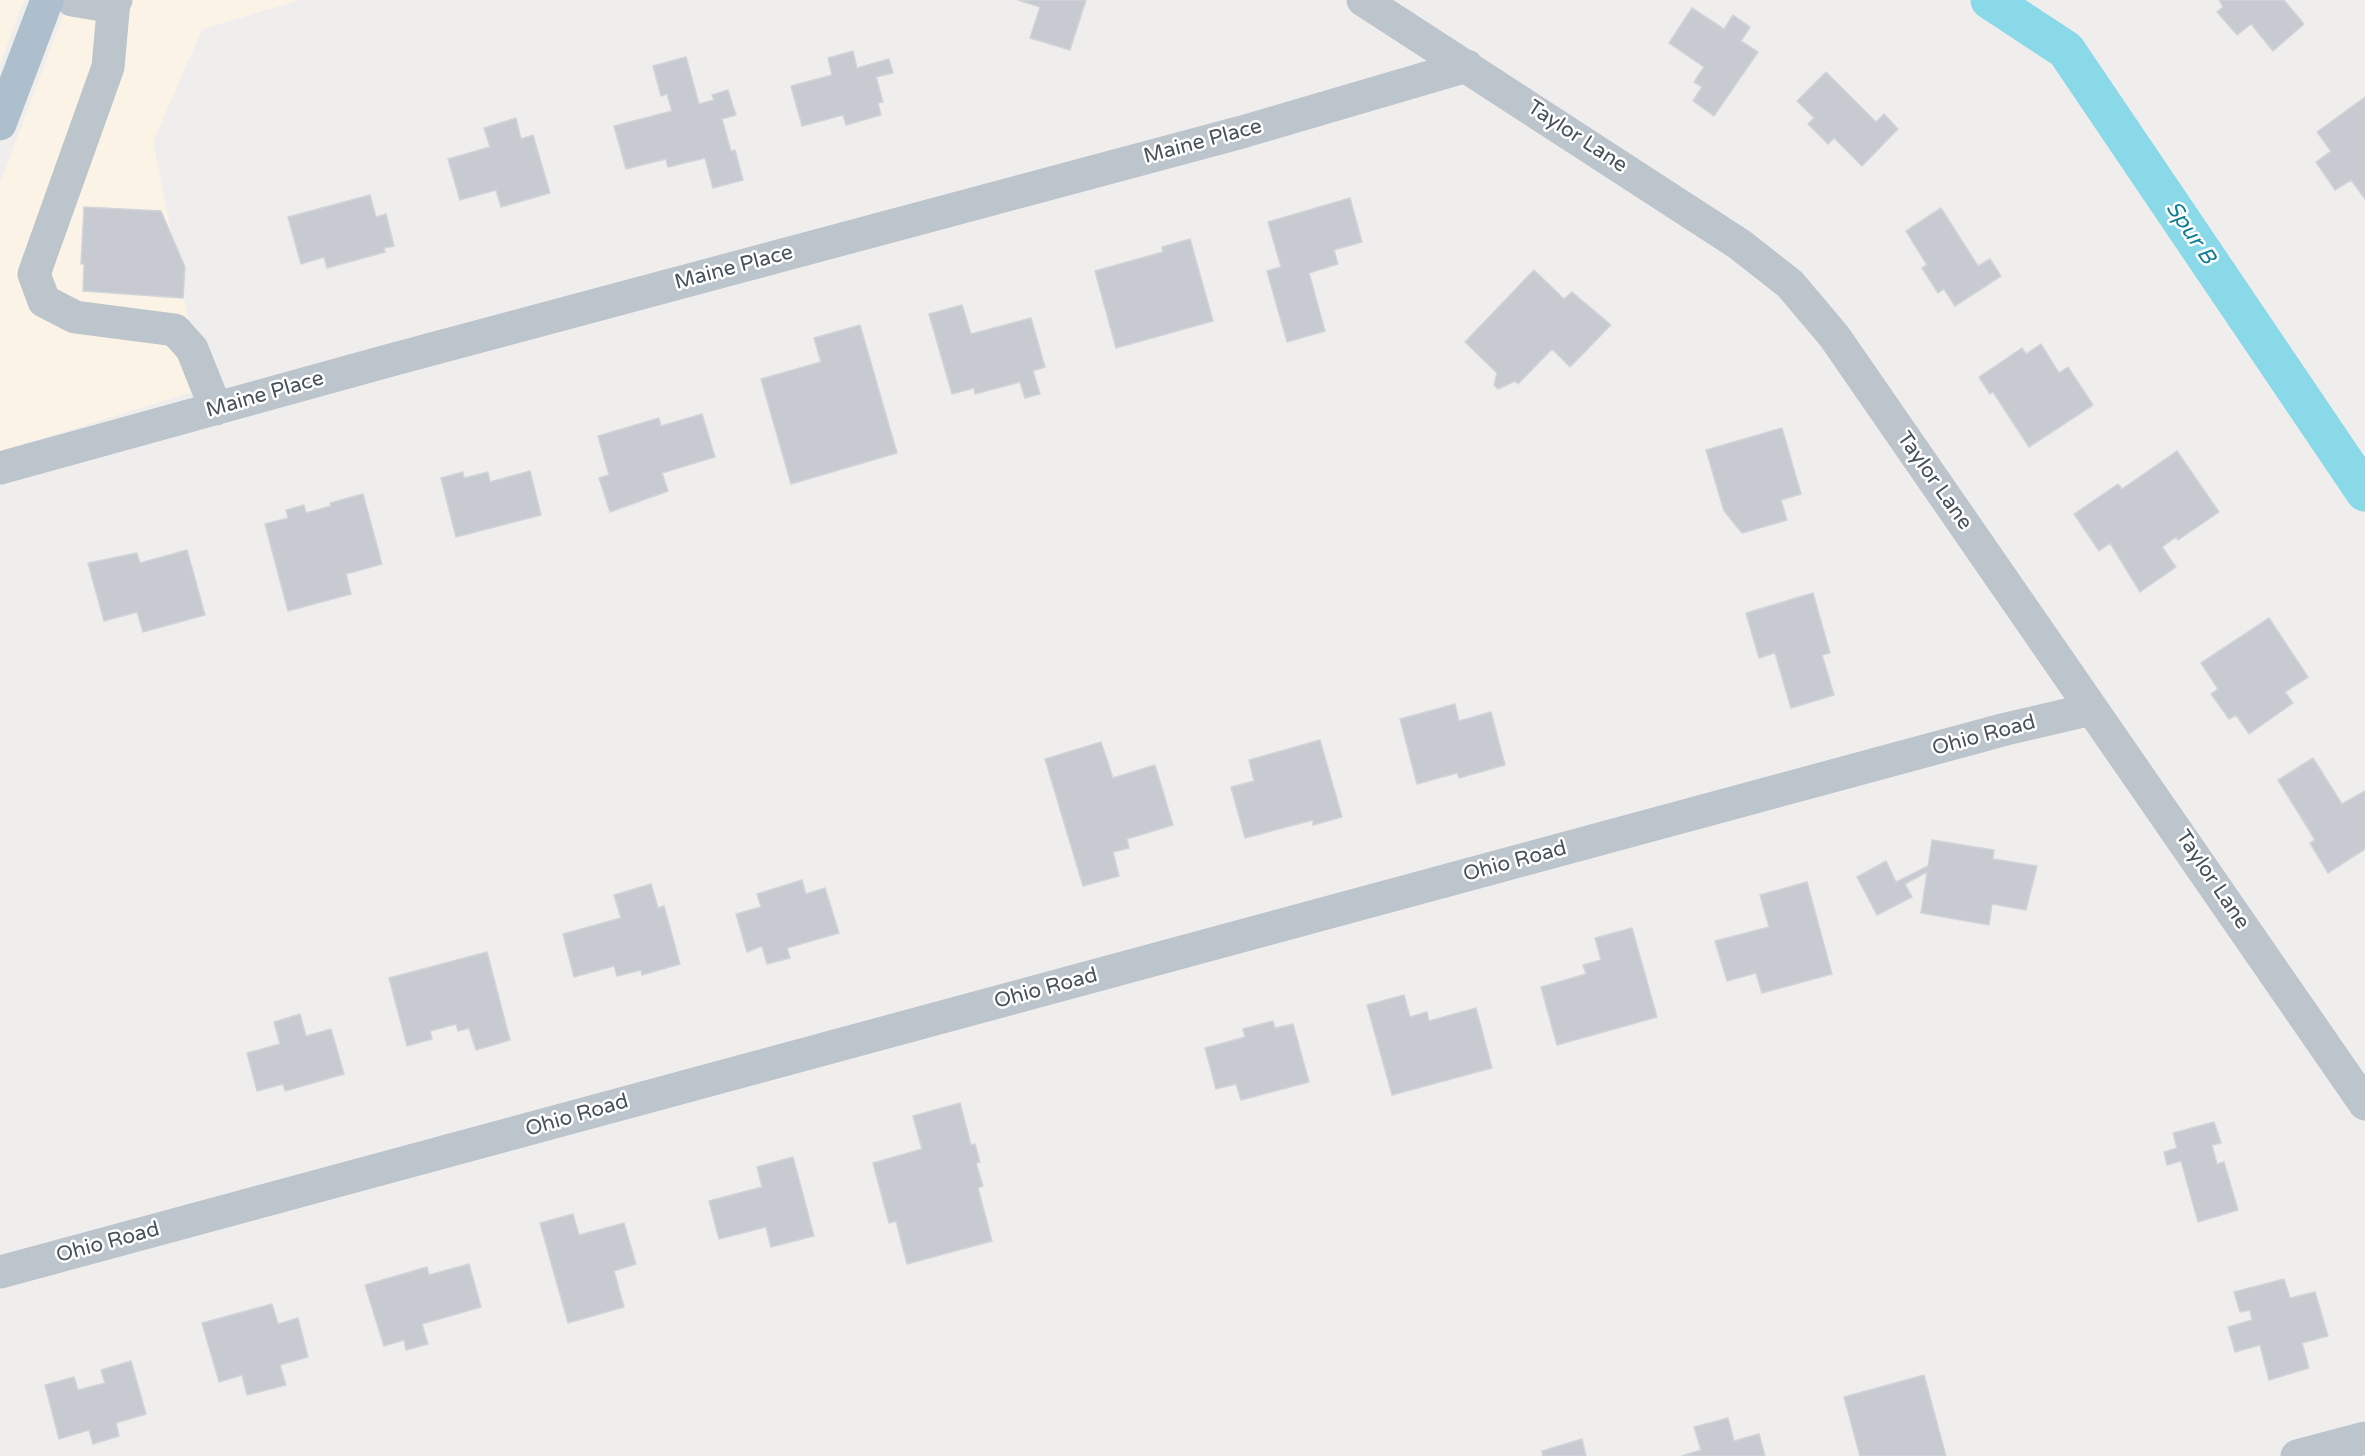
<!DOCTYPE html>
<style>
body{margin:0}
canvas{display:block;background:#f0eded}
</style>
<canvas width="2365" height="1456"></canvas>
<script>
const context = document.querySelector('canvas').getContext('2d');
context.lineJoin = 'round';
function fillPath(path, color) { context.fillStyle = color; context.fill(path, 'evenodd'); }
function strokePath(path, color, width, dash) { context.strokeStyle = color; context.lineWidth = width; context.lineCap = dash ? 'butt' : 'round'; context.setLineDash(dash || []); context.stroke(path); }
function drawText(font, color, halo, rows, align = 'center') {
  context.font = font + ' "Varela Round",sans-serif'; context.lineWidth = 5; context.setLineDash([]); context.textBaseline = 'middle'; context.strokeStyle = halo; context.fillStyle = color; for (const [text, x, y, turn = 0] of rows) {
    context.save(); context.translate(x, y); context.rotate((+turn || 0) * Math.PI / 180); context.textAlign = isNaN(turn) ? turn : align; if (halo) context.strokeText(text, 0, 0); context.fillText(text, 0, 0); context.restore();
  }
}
fillPath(new Path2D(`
 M 0,0 L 24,0 L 0,64 Z
 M 69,0 L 300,0 L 202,29 L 153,142 L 202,389 L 0,451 L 0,184 Z`), '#fbf4e6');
strokePath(new Path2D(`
 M 1990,0 L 2066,50 L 2365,492`), '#8ad9e9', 39);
const building = new Path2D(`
 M 1018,0 L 1086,0 L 1070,50 L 1030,38 L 1040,7 Z
 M 2219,0 L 2284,0 L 2304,24 L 2273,51 L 2251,24 L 2237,35 L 2217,12 L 2223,7 Z
 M 1692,8 L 1724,29 L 1733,15 L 1750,27 L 1741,41 L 1758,52 L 1714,116 L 1693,101 L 1702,87 L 1694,82 L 1704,67 L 1669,43 Z
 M 853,51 L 857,68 L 889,59 L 893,73 L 876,77 L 883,102 L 878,103 L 881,115 L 846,125 L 843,115 L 802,126 L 791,86 L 832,75 L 828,58 Z
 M 686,57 L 699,104 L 714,100 L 712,95 L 728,90 L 736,115 L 722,119 L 731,151 L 735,150 L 743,180 L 713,188 L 705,158 L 668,167 L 666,159 L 626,169 L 614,126 L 672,111 L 667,94 L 661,96 L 653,66 Z
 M 1826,72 L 1876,122 L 1884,114 L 1898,129 L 1862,166 L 1834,138 L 1828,144 L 1808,124 L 1814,118 L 1797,101 Z
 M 2365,97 L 2365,199 L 2351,180 L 2335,190 L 2316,162 L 2331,151 L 2317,132 Z
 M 516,118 L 521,139 L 533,135 L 550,193 L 501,207 L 496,190 L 460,200 L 448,159 L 490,147 L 484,128 Z
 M 370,195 L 376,217 L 386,214 L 394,246 L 384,248 L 385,252 L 327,268 L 324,257 L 301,264 L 288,217 Z
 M 1350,198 L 1362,242 L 1334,250 L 1338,264 L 1309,273 L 1325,331 L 1287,342 L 1267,271 L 1281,267 L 1268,222 Z
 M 84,207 L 161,211 L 185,267 L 183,298 L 83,291 L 84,264 L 81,264 Z
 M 1941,208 L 1978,266 L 1990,259 L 2001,276 L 1955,306 L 1944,289 L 1938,293 L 1922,268 L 1927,265 L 1906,231 Z
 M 1190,239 L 1213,321 L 1116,348 L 1095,271 L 1163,252 L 1162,247 Z
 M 1534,270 L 1564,299 L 1572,292 L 1611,325 L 1570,367 L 1552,349 L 1518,384 L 1515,381 L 1498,389 L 1494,385 L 1497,373 L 1465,342 Z
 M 962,305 L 971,334 L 1031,318 L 1045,367 L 1033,371 L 1040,394 L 1025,398 L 1020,382 L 975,394 L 974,388 L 952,394 L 929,314 Z
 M 860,325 L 897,453 L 791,484 L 761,379 L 821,362 L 814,338 Z
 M 2041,344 L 2059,373 L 2068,367 L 2093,405 L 2029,447 L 1993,392 L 1990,394 L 1979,377 L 2022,348 L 2026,354 Z
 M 702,414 L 715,457 L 662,473 L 668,491 L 610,512 L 599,478 L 609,475 L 598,436 L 659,418 L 661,426 Z
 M 1782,428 L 1801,494 L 1781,500 L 1787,520 L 1742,533 L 1724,511 L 1706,450 Z
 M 2177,451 L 2219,512 L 2178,540 L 2176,537 L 2162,547 L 2176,567 L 2140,592 L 2110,543 L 2099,551 L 2074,514 L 2118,484 L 2122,489 Z
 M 530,471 L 541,515 L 456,537 L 441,478 L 463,472 L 464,478 L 488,472 L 490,482 Z
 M 363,494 L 382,564 L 346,574 L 351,594 L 288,611 L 265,524 L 288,518 L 286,510 L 304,505 L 306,513 L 331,506 L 330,503 Z
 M 187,550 L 205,615 L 143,632 L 137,612 L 104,621 L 88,563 L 137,553 L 140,563 Z
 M 1813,593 L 1830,653 L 1822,655 L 1834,695 L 1791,708 L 1775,653 L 1759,658 L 1746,613 Z
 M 2269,618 L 2308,677 L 2285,692 L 2293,703 L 2249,734 L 2236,715 L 2229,719 L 2211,694 L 2218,689 L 2201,663 Z
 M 1455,704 L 1459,721 L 1491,712 L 1505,765 L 1459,778 L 1457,773 L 1417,784 L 1400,719 Z
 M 1320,740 L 1342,817 L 1313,825 L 1313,820 L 1245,838 L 1231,787 L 1254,781 L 1249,760 Z
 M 1101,742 L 1113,778 L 1155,765 L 1173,825 L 1127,839 L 1129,848 L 1113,852 L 1119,876 L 1083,886 L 1045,759 Z
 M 2313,758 L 2342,804 L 2365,791 L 2365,849 L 2328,873 L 2310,843 L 2315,840 L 2278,780 Z
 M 1932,840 L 1994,850 L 1993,859 L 2037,866 L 2026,910 L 1992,904 L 1989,925 L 1921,913 L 1927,872 L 1905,884 L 1912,897 L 1877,915 L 1857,877 L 1886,861 L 1896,882 L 1928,866 Z
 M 802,880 L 806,894 L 825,888 L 839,933 L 787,948 L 790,958 L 767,964 L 762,946 L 747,952 L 736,914 L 761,907 L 757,894 Z
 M 1807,882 L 1832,974 L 1762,993 L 1756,973 L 1727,981 L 1715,941 L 1769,927 L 1760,895 Z
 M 651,884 L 658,908 L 664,906 L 680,964 L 642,975 L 641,970 L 617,976 L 614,966 L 574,977 L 563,934 L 621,918 L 614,895 Z
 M 1632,928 L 1657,1017 L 1557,1045 L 1541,987 L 1586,974 L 1583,965 L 1601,960 L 1595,938 Z
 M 487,952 L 510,1040 L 476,1050 L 469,1028 L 458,1031 L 456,1024 L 430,1031 L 432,1039 L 407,1046 L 389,978 Z
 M 1404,995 L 1410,1017 L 1427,1012 L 1429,1021 L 1476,1008 L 1492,1068 L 1392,1095 L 1367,1005 Z
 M 300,1014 L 306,1036 L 331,1029 L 344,1074 L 285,1091 L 283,1084 L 257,1091 L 247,1053 L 280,1044 L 274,1022 Z
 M 1273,1021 L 1275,1028 L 1293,1024 L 1309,1082 L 1241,1100 L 1236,1084 L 1216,1089 L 1205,1048 L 1245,1037 L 1243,1029 Z
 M 960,1103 L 971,1145 L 975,1144 L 980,1162 L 976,1163 L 983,1186 L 978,1188 L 992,1241 L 907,1264 L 896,1221 L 889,1223 L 873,1163 L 922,1149 L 913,1116 Z
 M 2214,1122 L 2221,1143 L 2212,1145 L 2217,1164 L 2224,1162 L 2238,1210 L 2198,1222 L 2181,1161 L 2167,1165 L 2164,1152 L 2177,1148 L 2173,1133 Z
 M 793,1157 L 814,1236 L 771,1247 L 766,1227 L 719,1239 L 709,1201 L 762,1187 L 757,1167 Z
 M 573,1214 L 579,1235 L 624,1223 L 636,1264 L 614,1271 L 624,1307 L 568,1323 L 540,1223 Z
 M 469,1264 L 481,1307 L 422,1324 L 428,1344 L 406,1350 L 404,1340 L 384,1346 L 365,1285 L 427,1267 L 429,1275 Z
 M 2284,1279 L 2290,1298 L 2315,1292 L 2328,1336 L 2302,1343 L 2309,1368 L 2269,1380 L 2260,1345 L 2235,1352 L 2228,1327 L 2252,1320 L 2250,1310 L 2240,1312 L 2234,1292 Z
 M 272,1304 L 278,1324 L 298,1318 L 308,1357 L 280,1365 L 286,1385 L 247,1395 L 242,1375 L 219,1382 L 202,1323 Z
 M 131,1361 L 146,1414 L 116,1423 L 119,1436 L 93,1444 L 89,1430 L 59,1439 L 45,1385 L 74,1377 L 78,1390 L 105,1383 L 101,1370 Z
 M 1924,1375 L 1946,1456 L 1860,1456 L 1844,1397 Z
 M 1728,1418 L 1734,1441 L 1759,1434 L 1765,1456 L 1682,1456 L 1701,1450 L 1694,1427 Z
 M 1582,1439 L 1586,1456 L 1543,1456 L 1542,1451 Z`);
fillPath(building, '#c7cad0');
strokePath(building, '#d1d4d9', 1.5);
strokePath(new Path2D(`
 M 72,0 L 96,4 L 116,0
 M 1363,0 L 1739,244 L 1790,284 L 1834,336 L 2365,1104
 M 114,1 L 108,67 L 34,274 L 44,301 L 75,317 L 175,330 L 192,349 L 216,409
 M 0,468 L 391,360 L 1242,132 L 1467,66
 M 0,1272 L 2006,729 L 2092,709
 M 2297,1456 L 2365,1438`), '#bcc5cc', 33);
strokePath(new Path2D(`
 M 0,124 L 47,0`), '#adbecc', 33);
drawText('21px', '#46515a', '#fff', [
 ["Taylor Lane",1577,137,33],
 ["Maine Place",1203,142,-15],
 ["Maine Place",734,268,-15],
 ["Maine Place",265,395,-16],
 ["Taylor Lane",1934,481,55],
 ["Ohio Road",1984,736,-15],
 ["Ohio Road",1515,862,-15],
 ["Taylor Lane",2212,880,56],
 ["Ohio Road",1046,989,-15],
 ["Ohio Road",577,1116,-16],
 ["Ohio Road",108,1243,-15]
]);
drawText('italic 22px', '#0f7e95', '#fff', [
 ["Spur B",2190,233,56]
]);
</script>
